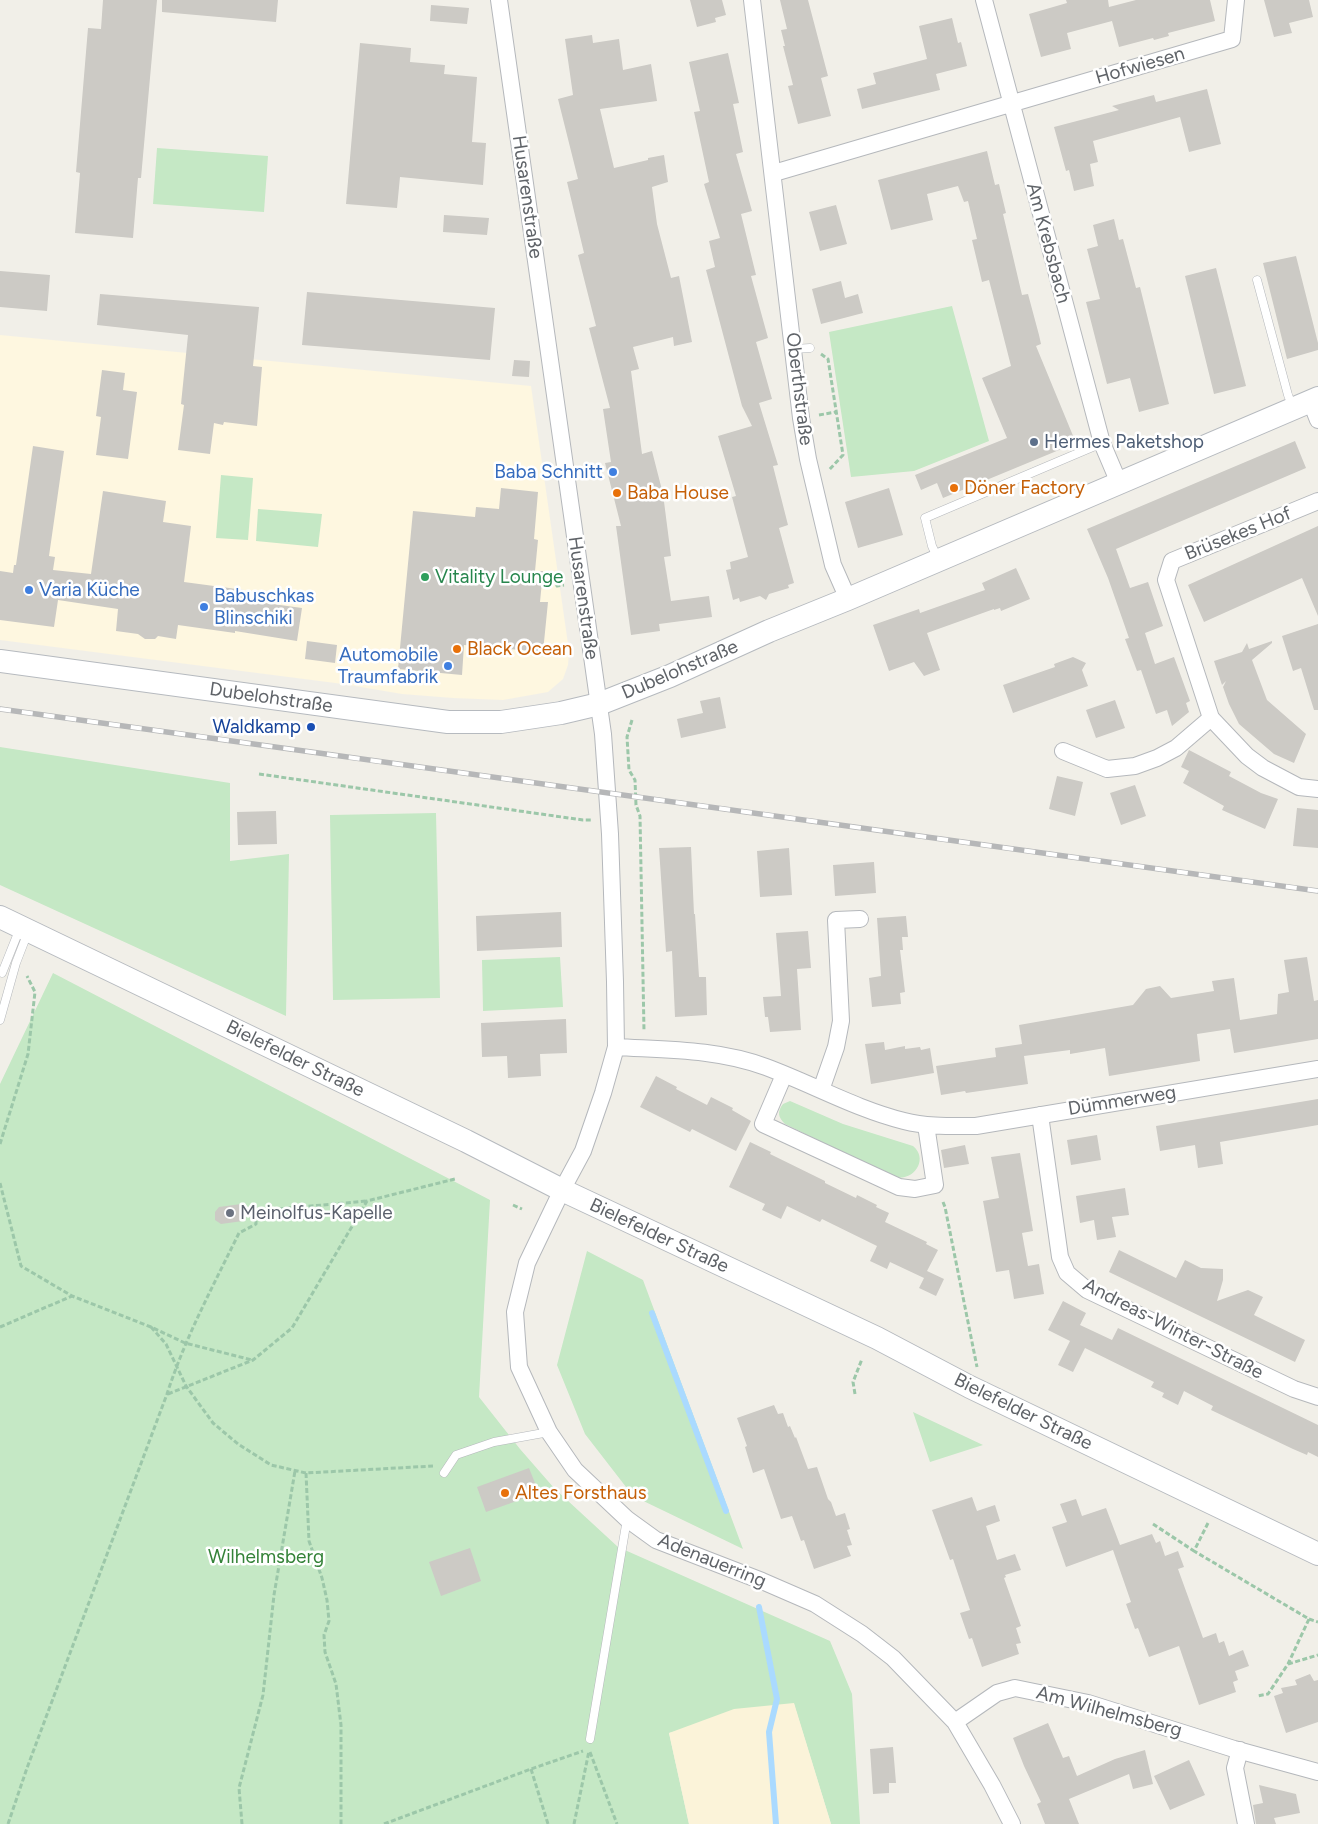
<!DOCTYPE html>
<meta charset="utf-8">
<style>
body{margin:0}
canvas{display:block;background:#f1efe8}
</style>
<canvas width="1318" height="1824"></canvas>
<script>
const context = document.querySelector('canvas').getContext('2d');
context.lineJoin = 'round';
function fillPath(path, color) { context.fillStyle = color; context.fill(path, 'evenodd'); }
function strokePath(path, color, width, dash) { context.strokeStyle = color; context.lineWidth = width; context.lineCap = dash ? 'butt' : 'round'; context.setLineDash(dash || []); context.stroke(path); }
function drawText(font, color, halo, rows, align = 'center') {
  context.font = font + ' Figtree,sans-serif'; context.lineWidth = 5; context.setLineDash([]); context.textBaseline = 'middle'; context.strokeStyle = halo; context.fillStyle = color; for (const [text, x, y, turn = 0] of rows) {
    context.save(); context.translate(x, y); context.rotate((+turn || 0) * Math.PI / 180); context.textAlign = isNaN(turn) ? turn : align; if (halo) context.strokeText(text, 0, 0); context.fillText(text, 0, 0); context.restore();
  }
}
fillPath(new Path2D(`
 M 0,335 L 531,386 L 569,651 L 568,665 L 563,679 L 548,692 L 503,700 L 453,698 L 402,694 L 343,684 L 0,640 Z`), '#fef7e0');
fillPath(new Path2D(`
 M 157,148 L 268,156 L 264,212 L 153,204 Z
 M 952,306 L 989,441 L 914,471 L 851,477 L 829,332 Z
 M 221,475 L 253,478 L 248,540 L 216,538 Z
 M 258,509 L 322,514 L 318,547 L 256,541 Z
 M 0,747 L 230,783 L 230,861 L 289,854 L 286,1016 L 0,885 Z
 M 436,813 L 440,998 L 333,1000 L 330,815 Z
 M 560,957 L 563,1007 L 483,1011 L 482,960 Z
 M 53,973 L 490,1200 L 479,1397 L 520,1449 L 554,1488 L 618,1547 L 830,1641 L 852,1694 L 860,1824 L 831,1824 L 794,1704 L 669,1733 L 689,1824 L 0,1824 L 0,1084 Z
 M 790,1101 L 843,1124 L 913,1146 C 929,1159 914,1182 894,1177 L 785,1124 C 778,1117 777,1112 783,1104 Z
 M 587,1251 L 643,1280 L 743,1549 L 633,1496 L 585,1434 L 557,1365 Z
 M 913,1412 L 983,1445 L 930,1462 Z`), '#c5e8c5');
fillPath(new Path2D(`
 M 794,1703 L 831,1824 L 689,1824 L 669,1733 L 734,1709 Z`), '#fbf3d9');
strokePath(new Path2D(`
 M 652,1313 L 726,1511
 M 759,1607 L 777,1699 L 769,1732 L 776,1824`), '#aadaff', 6);
fillPath(new Path2D(`
 M 103,0 L 157,0 L 141,178 L 138,178 L 133,238 L 75,233 L 80,173 L 76,172 L 88,28 L 101,29 Z
 M 162,0 L 278,0 L 276,22 L 162,12 Z
 M 690,0 L 722,0 L 726,15 L 715,18 L 716,22 L 697,27 Z
 M 780,0 L 808,0 L 828,76 L 821,78 L 831,116 L 798,124 L 788,86 L 793,85 L 783,46 L 785,46 L 781,30 L 787,29 Z
 M 1066,0 L 1108,0 L 1109,7 L 1136,0 L 1210,0 L 1215,21 L 1168,33 L 1169,36 L 1154,40 L 1153,38 L 1119,47 L 1112,21 L 1067,33 L 1071,49 L 1041,57 L 1029,14 L 1067,3 Z
 M 1264,0 L 1309,0 L 1313,17 L 1289,23 L 1292,33 L 1274,37 Z
 M 431,5 L 469,8 L 467,24 L 430,21 Z
 M 952,18 L 958,43 L 961,42 L 967,66 L 936,74 L 940,90 L 862,109 L 857,89 L 876,84 L 873,73 L 927,59 L 919,26 Z
 M 592,35 L 593,43 L 619,39 L 623,70 L 651,64 L 657,101 L 600,109 L 614,168 L 648,160 L 648,158 L 664,155 L 668,182 L 652,187 L 657,224 L 671,278 L 679,276 L 692,342 L 674,346 L 673,337 L 633,347 L 639,369 L 631,371 L 642,454 L 652,451 L 663,494 L 671,556 L 664,557 L 671,601 L 709,596 L 712,617 L 659,624 L 660,631 L 631,635 L 616,526 L 621,526 L 605,463 L 611,462 L 603,409 L 610,408 L 589,328 L 596,326 L 578,255 L 584,253 L 567,182 L 578,179 L 558,99 L 573,95 L 565,39 Z
 M 360,43 L 411,48 L 410,62 L 445,65 L 444,74 L 477,77 L 472,142 L 486,143 L 483,185 L 400,177 L 397,208 L 346,204 Z
 M 728,53 L 739,103 L 733,104 L 743,152 L 736,154 L 752,211 L 741,214 L 756,275 L 751,276 L 768,338 L 756,342 L 772,399 L 759,403 L 778,465 L 773,466 L 788,525 L 779,528 L 794,583 L 788,585 L 789,588 L 769,594 L 766,600 L 760,596 L 740,602 L 739,598 L 733,600 L 726,570 L 731,569 L 730,562 L 748,557 L 732,497 L 736,496 L 718,436 L 752,426 L 742,406 L 706,270 L 715,267 L 709,241 L 720,238 L 704,184 L 709,182 L 694,112 L 700,111 L 689,62 Z
 M 1207,89 L 1221,144 L 1189,152 L 1180,117 L 1093,141 L 1098,162 L 1090,164 L 1094,186 L 1074,191 L 1069,170 L 1066,171 L 1054,127 L 1119,110 L 1112,106 L 1154,95 L 1156,102 Z
 M 987,151 L 995,185 L 999,184 L 1006,213 L 1003,214 L 1022,295 L 1028,294 L 1039,335 L 1041,344 L 1036,346 L 1076,443 L 943,498 L 937,483 L 921,490 L 915,475 L 1007,438 L 982,378 L 1011,366 L 989,280 L 982,282 L 972,240 L 977,239 L 968,201 L 964,202 L 958,186 L 927,194 L 933,220 L 891,230 L 878,180 Z
 M 836,205 L 847,244 L 820,251 L 809,212 Z
 M 444,215 L 489,218 L 487,235 L 443,232 Z
 M 1114,219 L 1119,240 L 1123,239 L 1136,288 L 1140,287 L 1169,404 L 1139,412 L 1130,378 L 1107,384 L 1086,302 L 1100,299 L 1087,249 L 1098,246 L 1093,225 Z
 M 1296,256 L 1318,343 L 1318,350 L 1287,359 L 1263,263 Z
 M 1216,268 L 1246,386 L 1214,394 L 1185,276 Z
 M 0,271 L 50,275 L 47,311 L 0,307 Z
 M 841,281 L 845,298 L 858,294 L 863,313 L 821,324 L 812,289 Z
 M 307,292 L 495,308 L 490,360 L 302,345 Z
 M 100,294 L 259,307 L 253,366 L 262,367 L 257,426 L 224,422 L 223,425 L 214,423 L 210,454 L 178,450 L 184,405 L 181,404 L 188,335 L 97,325 Z
 M 514,360 L 530,361 L 529,377 L 512,376 Z
 M 102,370 L 125,373 L 123,390 L 137,392 L 128,459 L 96,455 L 101,417 L 96,416 Z
 M 1295,441 L 1306,468 L 1116,549 L 1130,588 L 1148,582 L 1163,626 L 1145,633 L 1155,664 L 1174,657 L 1190,701 L 1186,703 L 1189,712 L 1172,726 L 1167,710 L 1156,714 L 1141,670 L 1137,671 L 1125,639 L 1129,638 L 1108,578 L 1087,529 Z
 M 33,446 L 64,451 L 49,556 L 55,557 L 53,570 L 91,574 L 103,491 L 166,501 L 163,522 L 191,526 L 184,582 L 244,590 L 243,600 L 302,608 L 297,641 L 235,631 L 235,633 L 178,625 L 176,639 L 158,636 L 155,639 L 145,639 L 138,634 L 116,631 L 118,609 L 58,600 L 54,627 L 0,620 L 0,571 L 13,573 L 14,565 L 16,565 Z
 M 501,488 L 538,492 L 534,539 L 538,540 L 535,571 L 543,571 L 540,602 L 548,602 L 543,652 L 464,645 L 462,675 L 398,669 L 413,511 L 475,517 L 476,507 L 499,509 Z
 M 889,488 L 903,535 L 858,548 L 845,502 Z
 M 1318,526 L 1318,616 L 1302,578 L 1204,622 L 1188,585 Z
 M 1016,568 L 1030,599 L 1001,611 L 1000,608 L 994,610 L 994,609 L 927,633 L 940,670 L 924,676 L 914,662 L 889,671 L 873,625 L 919,609 L 920,613 L 985,590 L 982,583 Z
 M 1318,624 L 1318,710 L 1314,710 L 1301,668 L 1293,671 L 1282,636 Z
 M 307,641 L 337,645 L 335,663 L 305,659 Z
 M 1272,641 L 1272,643 L 1252,660 L 1267,700 L 1306,734 L 1294,763 L 1274,754 L 1239,724 L 1229,704 L 1223,687 L 1226,681 L 1222,685 L 1214,661 L 1242,652 L 1247,643 L 1249,649 Z
 M 1073,657 L 1086,663 L 1082,670 L 1088,686 L 1013,713 L 1003,685 L 1055,667 L 1054,664 Z
 M 720,697 L 726,728 L 681,738 L 677,719 L 703,713 L 700,701 Z
 M 1115,700 L 1125,728 L 1096,738 L 1086,710 Z
 M 1189,750 L 1231,772 L 1229,776 L 1261,793 L 1278,799 L 1265,829 L 1222,810 L 1224,806 L 1183,783 L 1189,771 L 1181,767 Z
 M 1057,776 L 1083,782 L 1075,816 L 1049,809 Z
 M 1135,785 L 1146,816 L 1121,825 L 1110,793 Z
 M 1297,808 L 1318,810 L 1318,848 L 1293,846 Z
 M 276,811 L 277,844 L 238,845 L 237,812 Z
 M 691,847 L 694,914 L 695,914 L 699,977 L 706,977 L 707,1015 L 675,1017 L 672,951 L 666,952 L 659,848 Z
 M 789,848 L 792,895 L 760,897 L 757,851 Z
 M 874,862 L 876,893 L 835,896 L 833,865 Z
 M 561,912 L 562,947 L 477,951 L 476,916 Z
 M 906,916 L 908,937 L 902,937 L 903,950 L 900,950 L 905,992 L 900,993 L 901,1004 L 872,1007 L 869,978 L 881,976 L 877,918 Z
 M 808,931 L 811,968 L 797,969 L 801,1030 L 770,1032 L 768,1017 L 765,1017 L 763,997 L 781,996 L 776,933 Z
 M 1307,957 L 1314,1001 L 1318,1000 L 1318,1039 L 1234,1053 L 1230,1029 L 1197,1034 L 1200,1061 L 1109,1076 L 1105,1048 L 1070,1054 L 1070,1050 L 1024,1056 L 1028,1084 L 966,1093 L 965,1091 L 941,1095 L 936,1066 L 996,1057 L 995,1048 L 1022,1044 L 1019,1025 L 1133,1005 L 1146,989 L 1160,986 L 1171,998 L 1214,991 L 1212,981 L 1234,978 L 1240,1020 L 1277,1014 L 1278,994 L 1289,992 L 1284,960 Z
 M 566,1019 L 567,1053 L 540,1054 L 541,1076 L 508,1078 L 507,1056 L 482,1057 L 481,1023 Z
 M 884,1042 L 885,1050 L 905,1046 L 905,1049 L 920,1047 L 921,1050 L 930,1048 L 934,1073 L 871,1084 L 865,1044 Z
 M 656,1076 L 677,1087 L 676,1089 L 707,1105 L 711,1097 L 733,1108 L 732,1110 L 751,1121 L 736,1151 L 692,1129 L 690,1132 L 640,1107 Z
 M 1318,1099 L 1318,1125 L 1220,1142 L 1223,1164 L 1198,1168 L 1195,1145 L 1160,1151 L 1156,1126 Z
 M 1097,1135 L 1101,1160 L 1071,1165 L 1067,1140 Z
 M 750,1142 L 771,1152 L 770,1154 L 825,1181 L 825,1183 L 856,1198 L 857,1195 L 877,1205 L 876,1207 L 889,1213 L 885,1222 L 927,1242 L 926,1244 L 938,1250 L 927,1271 L 944,1279 L 936,1296 L 919,1288 L 924,1278 L 890,1262 L 887,1269 L 870,1261 L 877,1246 L 822,1219 L 820,1222 L 787,1206 L 781,1219 L 762,1210 L 765,1204 L 729,1187 Z
 M 965,1145 L 969,1164 L 944,1168 L 941,1150 Z
 M 1020,1153 L 1033,1231 L 1022,1233 L 1028,1266 L 1039,1264 L 1044,1294 L 1014,1299 L 1009,1270 L 996,1272 L 983,1201 L 999,1198 L 991,1157 Z
 M 1125,1188 L 1129,1215 L 1112,1217 L 1116,1237 L 1097,1240 L 1094,1220 L 1080,1223 L 1076,1196 Z
 M 241,1204 L 243,1221 L 221,1224 L 215,1220 L 215,1212 L 219,1207 Z
 M 1119,1250 L 1176,1278 L 1185,1260 L 1201,1268 L 1223,1269 L 1223,1280 L 1217,1301 L 1248,1290 L 1263,1297 L 1254,1315 L 1305,1340 L 1295,1362 L 1109,1272 Z
 M 1063,1301 L 1086,1313 L 1080,1325 L 1112,1340 L 1118,1328 L 1318,1425 L 1318,1457 L 1308,1452 L 1307,1455 L 1293,1449 L 1211,1410 L 1213,1406 L 1184,1391 L 1178,1405 L 1162,1397 L 1164,1393 L 1151,1387 L 1154,1382 L 1085,1348 L 1073,1372 L 1058,1365 L 1070,1341 L 1048,1330 Z
 M 774,1405 L 778,1414 L 783,1413 L 788,1427 L 790,1426 L 795,1438 L 796,1437 L 808,1469 L 817,1467 L 828,1499 L 831,1502 L 836,1516 L 845,1513 L 850,1529 L 847,1530 L 852,1545 L 847,1546 L 851,1556 L 814,1569 L 804,1540 L 801,1541 L 792,1516 L 781,1519 L 764,1469 L 753,1473 L 745,1447 L 747,1446 L 737,1418 Z
 M 529,1468 L 539,1493 L 486,1512 L 477,1487 Z
 M 972,1497 L 977,1511 L 995,1505 L 1000,1521 L 986,1526 L 997,1560 L 1015,1554 L 1021,1570 L 1005,1575 L 1006,1577 L 1004,1578 L 1021,1626 L 1016,1628 L 1021,1643 L 1016,1644 L 1019,1654 L 982,1667 L 972,1638 L 969,1639 L 960,1613 L 970,1610 L 953,1559 L 950,1560 L 932,1510 Z
 M 1076,1499 L 1082,1516 L 1106,1508 L 1120,1545 L 1152,1534 L 1156,1543 L 1160,1541 L 1165,1556 L 1178,1551 L 1184,1567 L 1178,1569 L 1203,1638 L 1216,1633 L 1219,1643 L 1224,1641 L 1229,1656 L 1243,1650 L 1249,1666 L 1235,1671 L 1238,1680 L 1233,1682 L 1236,1692 L 1199,1705 L 1179,1646 L 1149,1657 L 1138,1628 L 1135,1629 L 1126,1604 L 1131,1602 L 1113,1550 L 1066,1567 L 1052,1527 L 1067,1522 L 1060,1504 Z
 M 470,1548 L 481,1581 L 441,1596 L 429,1562 Z
 M 1310,1674 L 1314,1681 L 1318,1680 L 1318,1722 L 1286,1733 L 1274,1696 L 1283,1693 L 1281,1688 L 1297,1685 L 1295,1680 Z
 M 1048,1723 L 1063,1758 L 1069,1756 L 1077,1776 L 1115,1759 L 1145,1750 L 1153,1784 L 1133,1789 L 1129,1774 L 1069,1799 L 1079,1824 L 1045,1824 L 1037,1804 L 1041,1802 L 1024,1766 L 1013,1738 Z
 M 893,1747 L 896,1783 L 889,1783 L 889,1793 L 873,1794 L 870,1749 Z
 M 1189,1760 L 1205,1795 L 1170,1810 L 1154,1776 Z
 M 1259,1785 L 1296,1794 L 1300,1813 L 1274,1818 L 1276,1824 L 1256,1824 L 1253,1805 L 1263,1803 Z`), '#cccac5');
const lane = new Path2D(`
 M 1257,280 L 1288,395 L 1293,408
 M 794,349 L 810,348
 M 938,559 L 932,546 L 925,518 L 1102,443
 M 0,972 L 2,973 L 20,928
 M 0,1020 L 16,963 L 28,932
 M 444,1473 L 456,1455 L 494,1442 L 549,1432
 M 590,1739 L 627,1519`);
const street = new Path2D(`
 M 499,0 L 603,734 L 610,834 L 615,982 L 616,1047 L 603,1093 L 583,1151 L 562,1190 L 527,1263 L 515,1312 L 519,1367 L 549,1432 L 575,1470 L 627,1519 L 656,1540 L 762,1581 L 815,1604 L 862,1634 L 893,1658 L 955,1722 L 992,1785 L 1012,1824
 M 752,0 L 801,418 L 808,459 L 833,565 L 848,599
 M 984,0 L 1102,443 L 1119,483
 M 774,173 L 1232,39 L 1236,0
 M 1311,402 L 1318,420
 M 1318,501 L 1172,561 L 1166,580 L 1211,718 L 1247,756 L 1263,768 L 1299,787 L 1318,789
 M 1063,751 L 1107,769 L 1135,766 L 1157,758 L 1176,748 L 1211,718
 M 616,1047 C 667,1050 717,1049 766,1067 C 812,1084 856,1109 904,1121 C 927,1127 952,1126 976,1126 L 1318,1069
 M 784,1075 L 763,1124 L 899,1187 L 915,1189 L 935,1185 L 926,1125
 M 821,1090 L 836,1047 L 841,1021 L 836,920 L 860,919
 M 1040,1115 L 1060,1257 L 1067,1273 L 1087,1290 L 1294,1389 L 1318,1397
 M 955,1722 L 997,1693 L 1015,1688 L 1088,1703 L 1234,1749 L 1318,1772
 M 1240,1750 L 1235,1768 L 1246,1824`);
const secondary = new Path2D(`
 M 0,661 L 448,722 L 501,722 L 561,713 L 599,704 L 670,676 L 769,631 L 848,599 L 1318,398
 M 0,917 L 466,1141 L 562,1190 L 877,1338 L 970,1387 L 1318,1554`);
strokePath(lane, '#b5b8bc', 9);
strokePath(street, '#b5b8bc', 18);
strokePath(secondary, '#b6babf', 24);
strokePath(new Path2D(`
 M 821,354 L 828,359 L 843,455 L 829,470
 M 819,415 L 836,412
 M 542,576 L 555,575 L 557,586 L 564,585
 M 632,720 L 627,737 L 629,770 L 635,780 L 636,805 L 640,816 L 644,1031
 M 259,774 L 583,820 L 591,820
 M 0,1144 L 28,1054 L 35,992 L 27,976
 M 0,1183 L 21,1266 L 72,1296 L 151,1327 L 185,1343 L 252,1360
 M 943,1202 L 945,1207 L 977,1367
 M 513,1205 L 522,1209
 M 0,1327 L 72,1296
 M 151,1327 L 166,1344 L 186,1386 L 213,1423 L 238,1444 L 271,1465 L 306,1473 L 433,1466
 M 168,1394 L 253,1360 L 292,1328 L 367,1201 L 455,1179
 M 855,1394 L 853,1382 L 862,1359
 M 306,1473 L 309,1541 L 322,1578 L 327,1600 L 329,1621 L 324,1635 L 325,1652 L 336,1684 L 341,1725 L 341,1824
 M 1208,1523 L 1194,1551 L 1309,1619 L 1288,1664 L 1268,1694 L 1257,1696
 M 1153,1524 L 1194,1551
 M 1309,1619 L 1318,1622
 M 1288,1664 L 1318,1655
 M 590,1752 L 617,1824
 M 531,1769 L 548,1824
 M 8,1824 L 27,1768 L 167,1394 C 185,1338 213,1286 239,1233 L 256,1224 L 256,1211 L 367,1201
 M 242,1824 L 239,1788 L 263,1695 L 274,1595 L 295,1471
 M 384,1824 L 531,1769 L 583,1751
 M 574,1824 L 589,1751`), '#9cc7a9', 3, [5, 2.5]);
strokePath(lane, '#fff', 8);
strokePath(street, '#fff', 16);
strokePath(secondary, '#fff', 22);
const rail = new Path2D(`
 M 0,709 L 1318,891`);
strokePath(rail, '#b6b7b8', 5.5);
strokePath(rail, '#fff', 4, [11]);
for (const [x, y, r, color] of [
 [1034,442,5,"#5c6f8a"],
 [613,472,5,"#3f7fe0"],
 [954,488,5,"#e8710a"],
 [617,493,5,"#e8710a"],
 [425,577,5,"#2e9e5b"],
 [29,590,5,"#3f7fe0"],
 [204,607,5,"#3f7fe0"],
 [457,649,5,"#e8710a"],
 [448,666,5,"#3f7fe0"],
 [311,727,5,"#1a4fb4"],
 [230,1213,5,"#6b7280"],
 [505,1493,5,"#e8710a"]
]) { const dot = new Path2D(); dot.arc(x, y, r, 0, 2 * Math.PI); context.fillStyle = color; context.fill(dot); strokePath(dot, '#fff', 2); }
drawText('19px', '#5f6368', '#fff', [
 ["Hofwiesen",1140,66,-16],
 ["Husarenstraße",527,197,82],
 ["Am Krebsbach",1048,243,75],
 ["Oberthstraße",799,389,83],
 ["Brüsekes Hof",1238,534,-22],
 ["Husarenstraße",583,598,82],
 ["Dubelohstraße",680,670,-23],
 ["Dubelohstraße",271,698,8],
 ["Bielefelder Straße",295,1059,26],
 ["Dümmerweg",1122,1101,-9],
 ["Bielefelder Straße",659,1236,25],
 ["Andreas-Winter-Straße",1173,1329,27],
 ["Bielefelder Straße",1023,1412,26],
 ["Adenauerring",712,1561,22],
 ["Am Wilhelmsberg",1109,1712,15]
]);
drawText('19px', '#4e5e75', '#fff', [
 ["Hermes Paketshop",1044,442]
], 'left');
drawText('19px', '#366cbe', '#fff', [
 ["Baba Schnitt",603,472],
 ["Varia Küche",39,590,"left"],
 ["Babuschkas",214,596,"left"],
 ["Blinschiki",214,618,"left"],
 ["Automobile",438,655],
 ["Traumfabrik",438,677]
], 'right');
drawText('19px', '#c56008', '#fff', [
 ["Döner Factory",964,488],
 ["Baba House",627,493],
 ["Black Ocean",467,649],
 ["Altes Forsthaus",515,1493]
], 'left');
drawText('19px', '#27864d', '#fff', [
 ["Vitality Lounge",435,577]
], 'left');
drawText('19px', '#164399', '#fff', [
 ["Waldkamp",301,727]
], 'right');
drawText('19px', '#5b616d', '#fff', [
 ["Meinolfus-Kapelle",240,1213]
], 'left');
drawText('19px', '#348238', '#fff', [
 ["Wilhelmsberg",266,1557]
]);
</script>
